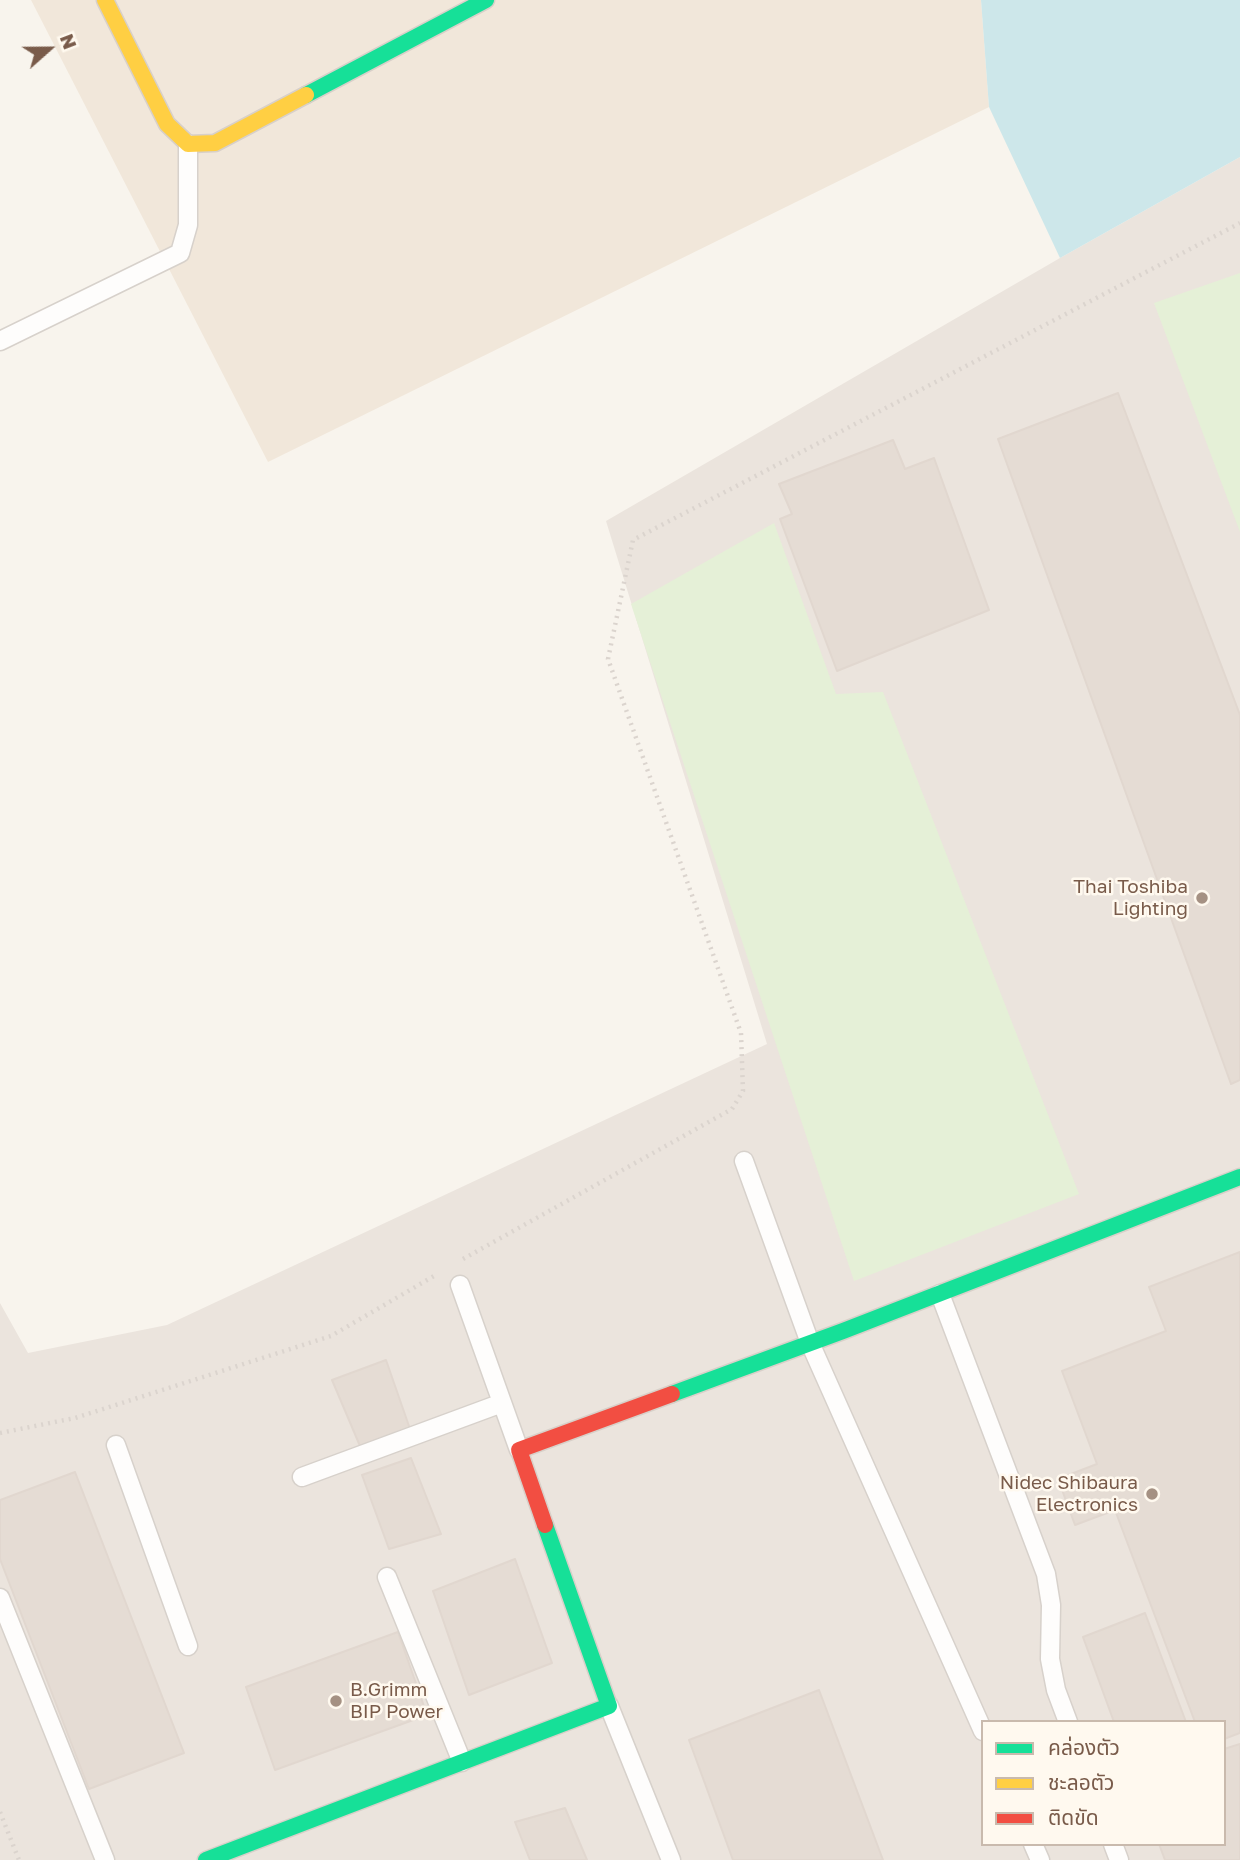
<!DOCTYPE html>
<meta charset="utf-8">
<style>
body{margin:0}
#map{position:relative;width:1240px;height:1860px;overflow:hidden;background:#f8f4ed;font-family:"Golos Text","Noto Sans Thai",sans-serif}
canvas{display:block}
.legend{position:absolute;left:981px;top:1720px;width:245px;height:126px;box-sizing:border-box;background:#fff9ef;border:2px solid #c9baad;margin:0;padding:9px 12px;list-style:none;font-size:21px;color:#795b4a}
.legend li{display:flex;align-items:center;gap:14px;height:35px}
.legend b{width:35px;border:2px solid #c9baad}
.north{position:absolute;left:14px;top:14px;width:70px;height:70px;-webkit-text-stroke:5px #fff9ef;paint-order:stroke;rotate:69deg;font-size:19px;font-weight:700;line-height:28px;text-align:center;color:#795b4a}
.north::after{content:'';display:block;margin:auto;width:24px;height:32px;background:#795b4a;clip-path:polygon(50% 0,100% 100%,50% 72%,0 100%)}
</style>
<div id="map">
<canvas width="1240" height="1860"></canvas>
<ul class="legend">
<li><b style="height:9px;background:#16e098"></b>คล่องตัว</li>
<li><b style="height:9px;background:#ffcf43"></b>ชะลอตัว</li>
<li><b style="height:9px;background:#f24e42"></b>ติดขัด</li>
</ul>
<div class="north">N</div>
</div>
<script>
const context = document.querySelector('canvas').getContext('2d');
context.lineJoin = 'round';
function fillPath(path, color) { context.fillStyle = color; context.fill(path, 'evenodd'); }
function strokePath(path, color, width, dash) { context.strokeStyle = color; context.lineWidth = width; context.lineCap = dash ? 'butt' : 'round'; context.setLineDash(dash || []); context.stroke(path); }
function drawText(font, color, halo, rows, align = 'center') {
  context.font = font + ' "Golos Text",sans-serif'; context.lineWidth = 5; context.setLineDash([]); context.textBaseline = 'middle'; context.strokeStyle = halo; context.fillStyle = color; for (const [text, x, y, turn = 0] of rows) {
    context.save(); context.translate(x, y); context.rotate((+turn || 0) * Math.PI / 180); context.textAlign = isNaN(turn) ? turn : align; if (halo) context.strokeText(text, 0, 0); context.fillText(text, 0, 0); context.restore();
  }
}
fillPath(new Path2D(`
 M 31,0 L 981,0 L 989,107 L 268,462 Z`), '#f1e7da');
fillPath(new Path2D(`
 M 1240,157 L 1240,1860 L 0,1860 L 0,1303 L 28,1353 L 167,1325 L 767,1044 L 606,521 L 1060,258 ZM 983,1722 L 1224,1722 L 1224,1844 L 983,1844 Z`), '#ebe4dd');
fillPath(new Path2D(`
 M 1240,273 L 1240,532 L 1154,303 Z
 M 774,523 L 836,694 L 883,692 L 1079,1194 L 854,1281 L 631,604 Z`), '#e5f0d7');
fillPath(new Path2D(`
 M 981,0 L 1240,0 L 1240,157 L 1060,258 L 989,107 Z`), '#cde7ea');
const building = new Path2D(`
 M 1118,393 L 1240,715 L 1240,1080 L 1231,1084 L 998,439 Z
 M 893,440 L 905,469 L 934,458 L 989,610 L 837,671 L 780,519 L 792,514 L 779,484 Z
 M 1240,1252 L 1240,1733 L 1224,1739 L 1224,1722 L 1195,1722 L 1115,1510 L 1075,1525 L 1058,1479 L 1097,1464 L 1062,1371 L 1166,1331 L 1149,1287 Z
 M 386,1360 L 410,1429 L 360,1446 L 332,1380 Z
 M 411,1458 L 441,1534 L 389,1549 L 362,1475 Z
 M 75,1472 L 184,1753 L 89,1789 L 0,1559 L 0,1500 Z
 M 515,1559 L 552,1663 L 469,1695 L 433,1591 Z
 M 1145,1613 L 1186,1722 L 1114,1722 L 1083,1637 Z
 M 398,1632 L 427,1715 L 275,1770 L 246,1687 Z
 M 819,1690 L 883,1860 L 733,1860 L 689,1740 Z
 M 1240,1744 L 1240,1860 L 1165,1860 L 1159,1844 L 1224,1844 L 1224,1749 Z
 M 565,1808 L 587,1860 L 530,1860 L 515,1822 Z`);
fillPath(building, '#e5dcd4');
strokePath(building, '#e1d7cf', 2);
const lane = new Path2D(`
 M 0,341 L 180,253 L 188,225 L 188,144
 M 744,1161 L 810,1343 L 983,1731
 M 460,1285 L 519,1450
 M 940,1294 L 1046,1574 L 1051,1605 L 1050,1659 L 1056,1690 L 1068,1722
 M 116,1445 L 188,1646
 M 302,1477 L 502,1403
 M 387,1577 L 462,1762
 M 0,1598 L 105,1860
 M 609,1706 L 671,1860
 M 1033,1844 L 1040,1860
 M 1113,1844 L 1119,1860`);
const fast = new Path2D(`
 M 306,95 L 486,0
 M 672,1394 L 843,1331 L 1240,1177
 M 206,1860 L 609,1706 L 545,1525`);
const slow = new Path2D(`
 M 105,0 L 167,124 L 188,144 L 215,143 L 306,95`);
const jam = new Path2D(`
 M 545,1525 L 519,1450 L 672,1394`);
strokePath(lane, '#d7d1cb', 21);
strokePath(fast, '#d8d0c9', 19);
strokePath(slow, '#d8d0c9', 19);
strokePath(jam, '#d8d0c9', 19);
strokePath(new Path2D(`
 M 463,1259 L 732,1109 L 743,1091 L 741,1033 L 608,659 L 633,540 L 1240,223
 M 0,1433 L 75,1418 L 331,1336 L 434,1276
 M 0,1812 L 19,1860`), '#dbd4ce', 4.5, [2, 5]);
strokePath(lane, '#fefdfc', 18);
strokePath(fast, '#16e098', 16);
strokePath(slow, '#ffcf43', 16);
strokePath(jam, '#f24e42', 16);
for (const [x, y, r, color] of [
 [1202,898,7,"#a59183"],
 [1152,1494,7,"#a59183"],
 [336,1701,7,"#a59183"]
]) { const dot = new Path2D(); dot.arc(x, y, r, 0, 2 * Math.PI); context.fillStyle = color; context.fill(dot); strokePath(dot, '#fff9ef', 2.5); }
drawText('19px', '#795b4a', '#fff9ef', [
 ["Thai Toshiba",1188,887],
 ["Lighting",1188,909],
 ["Nidec Shibaura",1138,1483],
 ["Electronics",1138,1505],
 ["B.Grimm",350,1690,"left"],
 ["BIP Power",350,1712,"left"]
], 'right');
</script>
